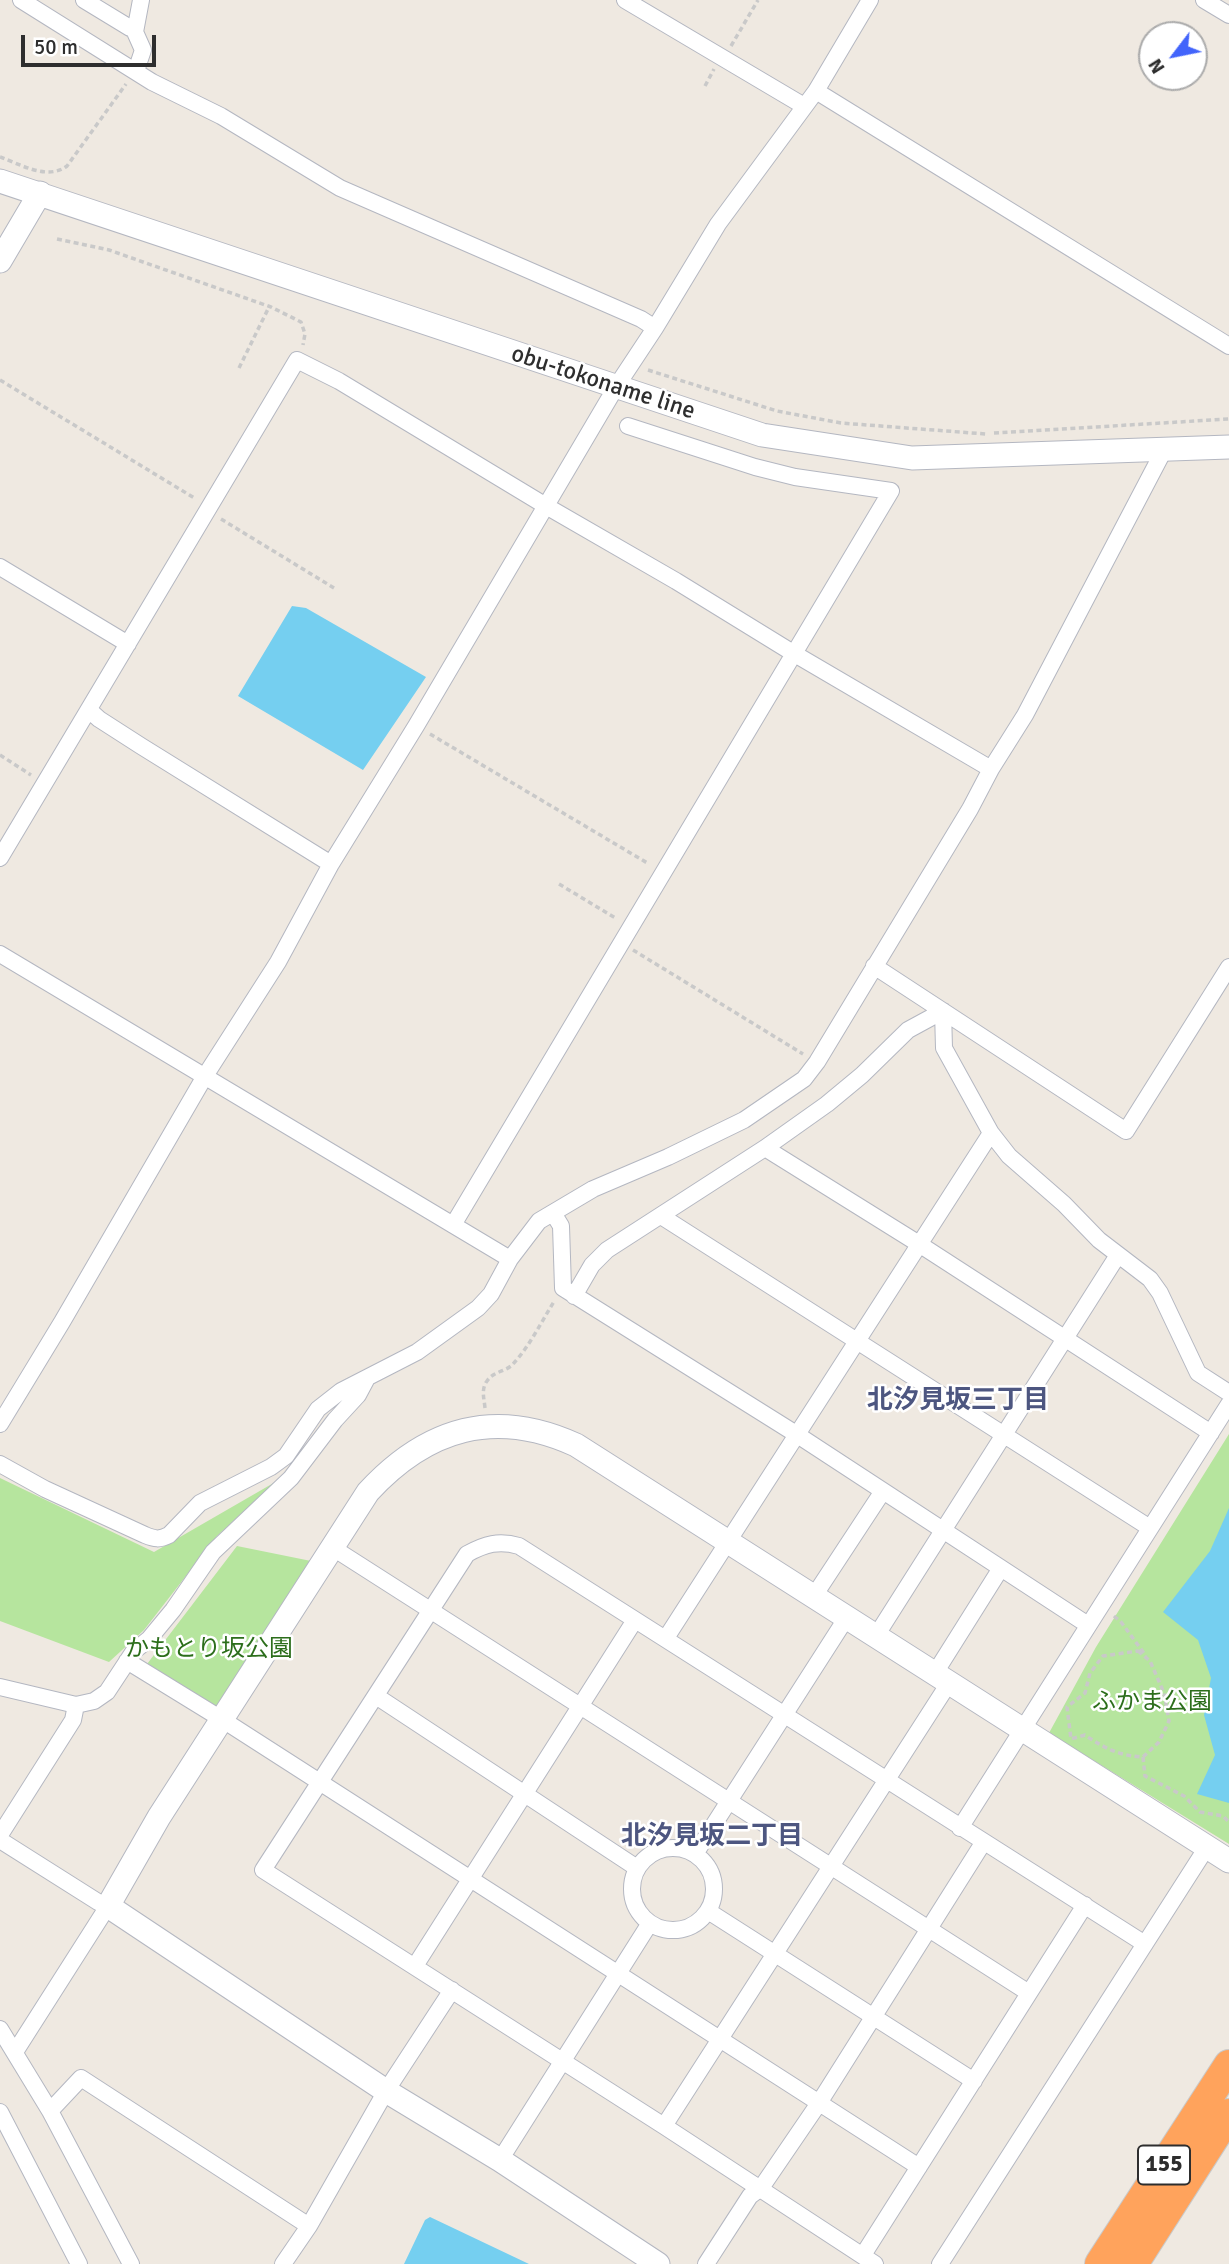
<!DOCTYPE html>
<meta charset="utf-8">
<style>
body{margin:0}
#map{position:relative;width:1229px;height:2264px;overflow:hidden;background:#efe9e1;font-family:Signika,sans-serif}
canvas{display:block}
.north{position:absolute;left:1138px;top:21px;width:70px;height:70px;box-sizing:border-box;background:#fff;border:2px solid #ababab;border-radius:50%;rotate:238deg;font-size:19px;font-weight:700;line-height:28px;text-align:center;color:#2e2e2e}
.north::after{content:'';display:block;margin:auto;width:24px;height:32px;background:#4264fb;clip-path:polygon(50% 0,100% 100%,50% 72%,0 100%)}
.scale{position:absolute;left:21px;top:35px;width:135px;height:32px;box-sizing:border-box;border:4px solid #2e2e2e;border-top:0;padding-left:9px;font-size:21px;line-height:24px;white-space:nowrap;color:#2e2e2e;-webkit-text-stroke:5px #fff;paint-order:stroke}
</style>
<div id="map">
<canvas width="1229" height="2264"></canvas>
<div class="north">N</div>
<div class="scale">50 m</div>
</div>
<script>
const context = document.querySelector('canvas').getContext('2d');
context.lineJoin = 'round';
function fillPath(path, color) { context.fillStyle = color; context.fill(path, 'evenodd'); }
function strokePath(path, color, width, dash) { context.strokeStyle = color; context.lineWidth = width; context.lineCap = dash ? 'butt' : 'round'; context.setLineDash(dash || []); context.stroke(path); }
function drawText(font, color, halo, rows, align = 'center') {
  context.font = font + ' Signika,"Noto Sans JP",sans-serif'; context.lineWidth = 5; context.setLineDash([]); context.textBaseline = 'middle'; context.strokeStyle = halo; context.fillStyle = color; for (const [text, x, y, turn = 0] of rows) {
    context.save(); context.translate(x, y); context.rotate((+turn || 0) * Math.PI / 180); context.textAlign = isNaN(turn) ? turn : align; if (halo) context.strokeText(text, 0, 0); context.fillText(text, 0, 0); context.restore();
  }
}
fillPath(new Path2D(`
 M 1229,1434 L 1229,1844 L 1049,1733 L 1096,1647 Z
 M 0,1478 L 154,1552 L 277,1481 L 217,1536 L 144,1630 L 109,1662 L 0,1621 Z
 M 237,1546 L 316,1562 L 217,1712 L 144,1668 Z`), '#b6e59e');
fillPath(new Path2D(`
 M 292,606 L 306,608 L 426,677 L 363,770 L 238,696 Z
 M 1229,1508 L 1229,1803 L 1197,1794 L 1215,1755 L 1204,1715 L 1211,1678 L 1198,1640 L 1163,1612 L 1210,1551 Z
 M 430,2217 L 529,2264 L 404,2264 L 425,2220 Z`), '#75cff0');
const street = new Path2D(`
 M 21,0 L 152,82 L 221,116 L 340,188 L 641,319 L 655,328
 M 84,0 L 130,28 L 135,29
 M 625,0 L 804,106
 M 1204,0 L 1229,15
 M 136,71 L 143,50 L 135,32 L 141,0
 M 816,91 L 1229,346
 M 0,567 L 128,644
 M 89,710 L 99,719 L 141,746 L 331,864
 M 0,858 L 297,360 L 339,381 L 546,506 L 676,581 L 793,653 L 991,769
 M 0,954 L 510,1259
 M 874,966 L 1126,1131 L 1229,967
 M 765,1148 L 919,1244 L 1211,1433
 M 553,1213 L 561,1226 L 563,1288 L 796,1434 L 1088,1625
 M 661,1216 L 1150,1528
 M 453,1225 L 891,491 L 795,477 L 755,467 L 628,426
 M 574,1296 L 592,1265 L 607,1250 L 765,1148 L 827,1104 L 862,1075 L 908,1030 L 943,1011 L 944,1048 L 991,1133 L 1009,1156 L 1064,1204 L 1099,1240 L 1150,1279 L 1160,1293 L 1198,1373 L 1229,1393
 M 0,1424 L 62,1322 L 205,1076 L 278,962 L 331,864 L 416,726 L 616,387 L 655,328 L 718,224 L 816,91 L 870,0
 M 0,1464 L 45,1489 L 145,1535 C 155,1539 159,1540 169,1535 L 200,1503 L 271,1467 L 286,1456 L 318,1409 L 341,1391 L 417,1352 L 478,1308 L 491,1294 L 510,1259 L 539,1221 L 593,1189 L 668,1157 L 744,1120 L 804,1079 L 817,1062 L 970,809 L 991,769 L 1025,715 L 1164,450
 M 333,1548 L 1029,1993
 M 814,1596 L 883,1491
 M 876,1636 L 1118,1255
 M 666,1638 L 991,1133
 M 127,1661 L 223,1720 L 919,2167
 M 935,1673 L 1001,1568
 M 0,1687 L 76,1705 L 94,1701 L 107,1692 L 134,1651 L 149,1639 L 173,1610 L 213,1552 L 291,1478 L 335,1420 L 358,1395 L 366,1380
 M 376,1696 L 637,1868
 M 960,1828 L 1229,1404
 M 0,1835 L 73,1720 L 76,1705
 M 0,1840 L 98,1902 L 108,1906 L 15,2052
 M632 1889a41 41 0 1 1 82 0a41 41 0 1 1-82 0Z
 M 695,1854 L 847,1617
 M 708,1911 L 974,2081
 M 415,1966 L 635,1620
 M 0,2029 L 50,2111 L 131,2264
 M 50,2111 L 81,2078 L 309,2226
 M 0,2112 L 79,2264
 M 664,2126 L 949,1683
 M 500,2160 L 650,1923
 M 863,2255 L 1085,1905
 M 283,2264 L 309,2226 L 386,2091 L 452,1990
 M 706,2264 L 750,2196 L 761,2188 L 819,2103 L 983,1843
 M 875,2264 L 664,2126 L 263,1870 L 467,1554 C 485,1544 499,1540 519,1546 L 1145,1944
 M 940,2264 L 1207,1847`);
const secondary = new Path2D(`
 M 0,181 L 762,435 L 912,458 L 1229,447
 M 0,261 L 40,193
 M 658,2264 L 500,2160 L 386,2091 L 108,1906 L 159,1817 L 368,1492 C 427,1428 495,1408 576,1445 L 1229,1861`);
const highway = new Path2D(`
 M 1100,2264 L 1229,2065
 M 1133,2264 L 1229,2114`);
strokePath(street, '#b4b7c1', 18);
strokePath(secondary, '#b4b7c1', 25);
strokePath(highway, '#c9c9c9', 32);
strokePath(new Path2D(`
 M 731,46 L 758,0
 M 705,86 L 714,69
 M 0,157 C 20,164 47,181 67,166 L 126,84
 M 57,239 L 109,250 L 271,307 L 301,322 L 305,334 L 303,345
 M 239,368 L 269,307
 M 648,370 L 777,411 L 841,423 L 986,434
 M 0,380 L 196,499
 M 994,433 L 1229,419
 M 221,519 L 334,588
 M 430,734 L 649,864
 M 0,755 L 31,775
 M 559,884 L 617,919
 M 633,950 L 803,1054
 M 485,1408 C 484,1398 481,1389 487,1381 C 493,1372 503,1372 511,1366 C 529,1348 541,1322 555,1300
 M 1114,1616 L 1121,1622 L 1146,1656
 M 1138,1651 L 1150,1661 L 1164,1693 L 1169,1721 L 1159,1742 L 1143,1757 C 1120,1756 1104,1748 1085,1735 L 1071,1739 L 1067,1707 L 1085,1693 L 1090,1673 L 1103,1656 Z
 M 1143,1757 L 1145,1776 L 1184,1796 L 1200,1812 L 1223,1816 L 1229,1822`), '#c9c9c9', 3.5, [5, 3.5]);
strokePath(street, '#fff', 16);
strokePath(secondary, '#fff', 23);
strokePath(highway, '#ffa35c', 30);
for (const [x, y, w] of [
 [1164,2165,52]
]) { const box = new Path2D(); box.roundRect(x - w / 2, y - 19.5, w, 39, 5); context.fillStyle = '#fff'; context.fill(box); strokePath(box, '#2e2e2e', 2); }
drawText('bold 23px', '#2e2e2e', null, [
 ["155",1164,2165]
]);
drawText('24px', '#2e2e2e', '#fff', [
 ["obu-tokoname line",603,383,18]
]);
drawText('24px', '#2c6e1b', '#fff', [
 ["かもとり坂公園",209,1650],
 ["ふかま公園",1152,1703]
]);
drawText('bold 26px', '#4d5680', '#fff', [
 ["北汐見坂三丁目",958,1401],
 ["北汐見坂二丁目",712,1837]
]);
</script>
